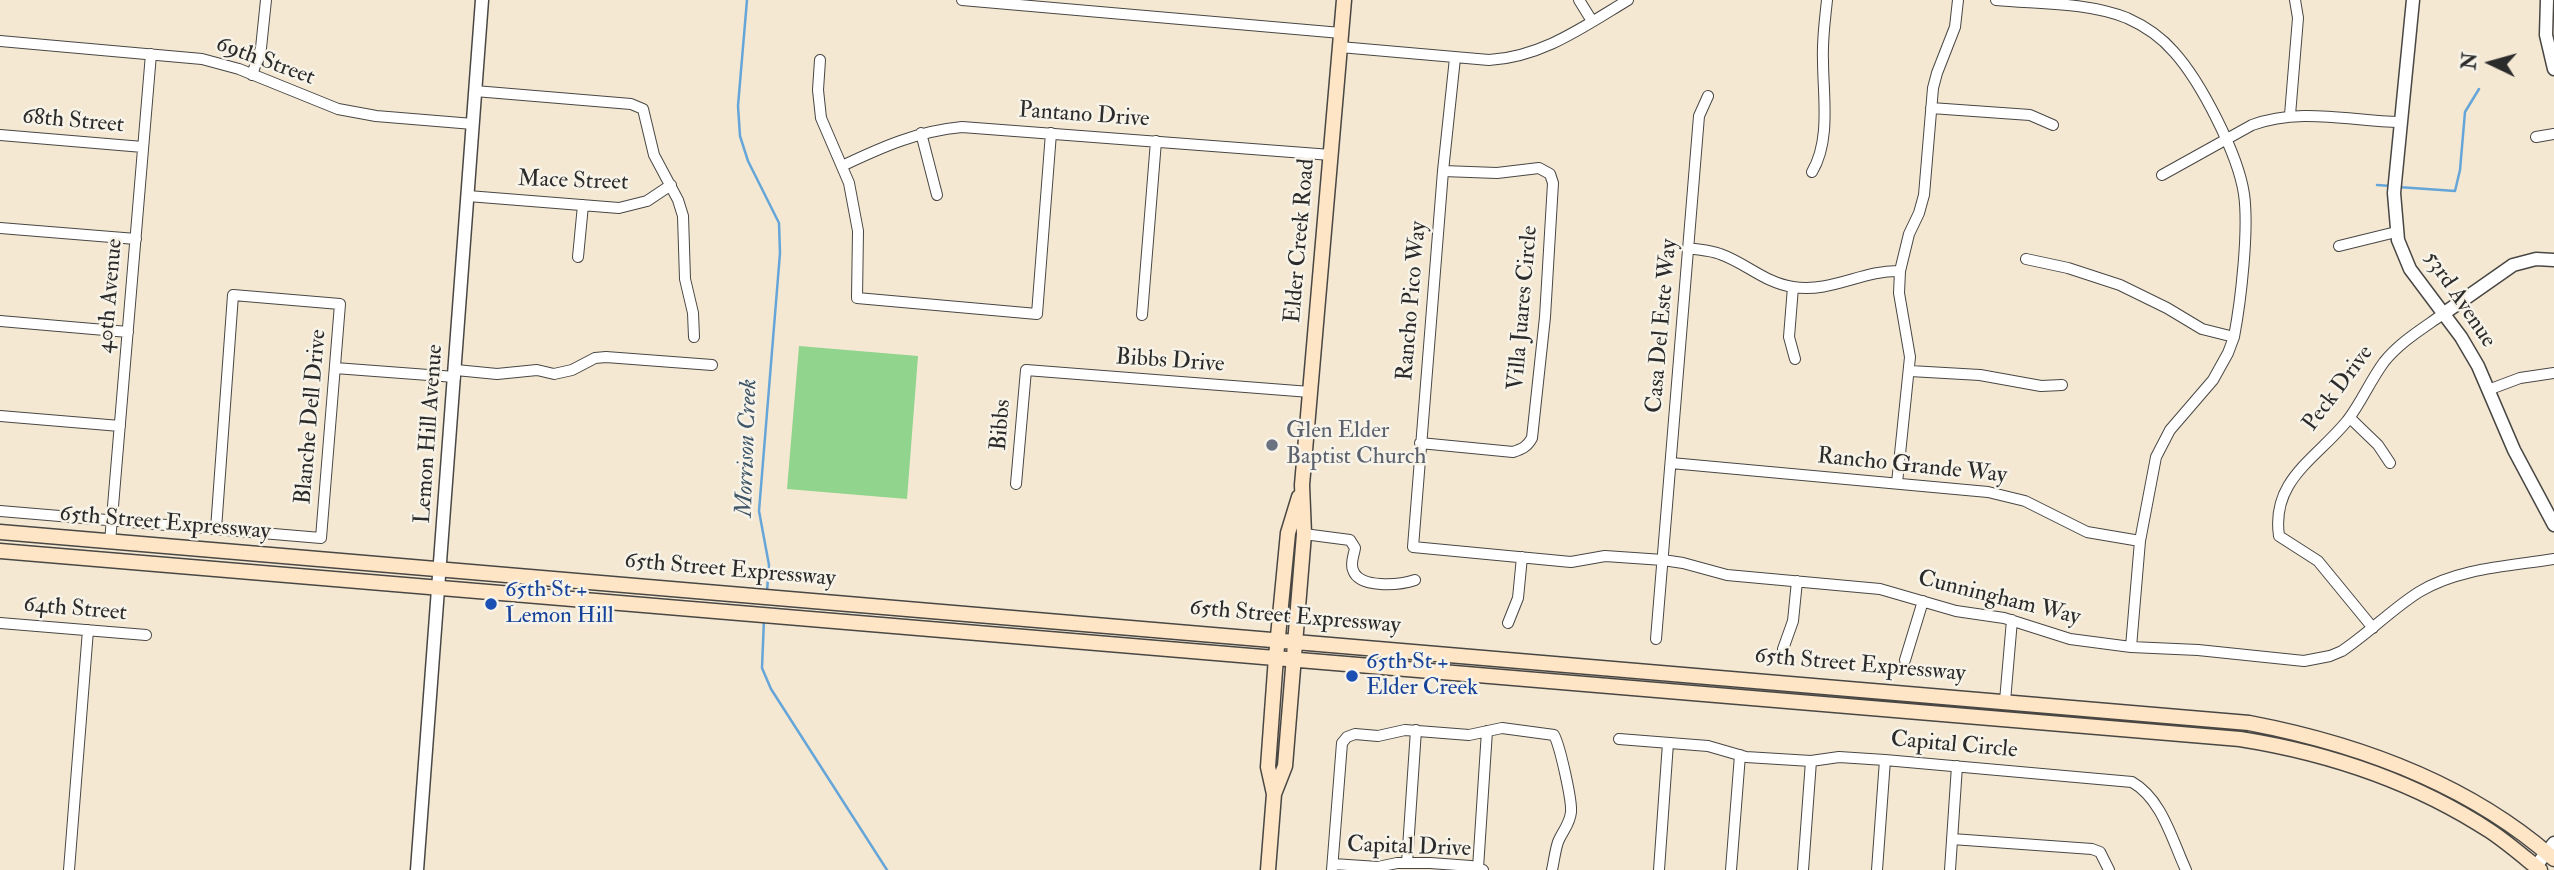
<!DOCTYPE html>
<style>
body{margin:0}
#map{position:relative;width:2554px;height:870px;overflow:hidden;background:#f4e8d3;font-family:"IM FELL Double Pica",serif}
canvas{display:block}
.north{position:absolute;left:2456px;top:28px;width:70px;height:70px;-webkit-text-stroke:5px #f7f3e8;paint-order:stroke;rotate:275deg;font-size:19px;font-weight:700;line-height:28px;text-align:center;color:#2b2b2b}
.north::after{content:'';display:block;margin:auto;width:24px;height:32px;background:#2b2b2b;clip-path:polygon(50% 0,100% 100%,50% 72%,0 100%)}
</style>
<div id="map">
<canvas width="2554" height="870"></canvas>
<div class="north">N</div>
</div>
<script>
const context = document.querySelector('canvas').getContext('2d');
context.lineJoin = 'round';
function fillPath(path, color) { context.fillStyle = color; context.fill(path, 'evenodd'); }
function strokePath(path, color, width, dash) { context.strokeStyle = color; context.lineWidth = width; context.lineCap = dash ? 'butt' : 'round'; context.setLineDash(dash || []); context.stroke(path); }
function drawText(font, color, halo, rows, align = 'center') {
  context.font = font + ' "IM FELL Double Pica",serif'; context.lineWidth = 5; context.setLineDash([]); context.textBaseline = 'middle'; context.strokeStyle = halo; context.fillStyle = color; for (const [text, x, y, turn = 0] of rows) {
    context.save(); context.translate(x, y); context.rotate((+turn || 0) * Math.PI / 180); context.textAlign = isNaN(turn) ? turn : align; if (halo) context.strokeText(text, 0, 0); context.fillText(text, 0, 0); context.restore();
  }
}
fillPath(new Path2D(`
 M 799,346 L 918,356 L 907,499 L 787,489 Z`), '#90d48d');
strokePath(new Path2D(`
 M 747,0 L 738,106 L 740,136 L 748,161 L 779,223 L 780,253 L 759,511 L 769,565 L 767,591
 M 2377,185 L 2391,186
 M 2398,187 L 2455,191 L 2460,170 L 2465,112 L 2479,89
 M 764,619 L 762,668 L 771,689 L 887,870`), '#65a5d8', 2.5);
const minor = new Path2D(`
 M 962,0 L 1341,33
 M 1579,0 L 1592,21
 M 1996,0 C 2038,4 2087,2 2127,18 C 2145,26 2162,38 2174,52 C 2201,82 2238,154 2244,194 C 2249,230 2241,300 2234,337 L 2228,353 L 2213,380 L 2170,430 L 2156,457 L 2140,541 L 2131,647
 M 0,41 L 202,59 L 239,69 L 338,109 L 376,116 L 473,124
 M 1340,47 L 1489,60 C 1542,57 1583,27 1628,0
 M 1455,58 L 1443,171 L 1413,547 L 1571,562 L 1605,556 L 1663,560 L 1683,563 L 1727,575 L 1880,589 L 1956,611 L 2004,618 L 2070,639 L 2131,647 L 2198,650 L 2304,661 L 2330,656 L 2342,651 C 2369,633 2392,609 2419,592 C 2458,568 2510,566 2554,559
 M 820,60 L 818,90 L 821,118 L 849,183 L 858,231 L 857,298 L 1037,314 L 1051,133
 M 252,75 L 261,48 L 266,0
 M 475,91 L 631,104 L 643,109 L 654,155 L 678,200 L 683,216 L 685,279 L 693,313 L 694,337
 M 1931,108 L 2030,115 L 2053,125
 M 2290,115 L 2298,18 L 2295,0
 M 921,133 L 937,195
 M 0,135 L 143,147
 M 2536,137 L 2554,134
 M 842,166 C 882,147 918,131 962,127 L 1331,155
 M 1812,172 C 1831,140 1823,96 1823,60 C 1822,40 1825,20 1827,0
 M 2162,175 L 2252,125 C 2300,107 2350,121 2400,122
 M 468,196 L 619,208 L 647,201 L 671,185
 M 0,228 L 136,239
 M 2339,246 L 2396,232
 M 1688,248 C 1699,250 1710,250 1720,254 C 1746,263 1765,283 1793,287 C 1832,293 1862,270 1900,271
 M 578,257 L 583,205
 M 2026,259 L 2068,268 L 2120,285 L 2167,308 L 2202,329 L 2234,337
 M 1793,287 L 1789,337 L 1795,359
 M 1142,315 L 1156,141
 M 0,321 L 128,332
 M 335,368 L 455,377
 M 456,370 L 497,374 L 537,370 L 554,374 L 572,370 L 595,358 L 606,357 L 712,365
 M 1910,371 L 1980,375 L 2041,386 L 2062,385
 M 2488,390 L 2520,378 L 2554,373
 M 0,416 L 120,426
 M 2350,418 L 2378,445 L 2390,463
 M 1420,443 L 1513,452 C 1522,449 1527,447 1532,438 L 1545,317 L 1553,183 L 1550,174 L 1539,168 L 1497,173 L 1443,171
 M 1671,463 L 1988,492 L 2025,501 L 2087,532 L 2140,541
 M 1897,483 L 1910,357 L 1899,293 L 1900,271 L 1909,234 L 1919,213 L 1924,195 L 1933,88 L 1937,73 L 1955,27 L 1958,0
 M 1016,484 L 1026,370 L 1310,392
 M 0,511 L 321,538 L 340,304 L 233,295 L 216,529
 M 1304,534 L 1350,540 L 1355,548 C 1354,555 1350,563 1353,570 C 1359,589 1400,585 1415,580
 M 110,542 L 151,54
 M 0,623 L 146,635
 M 1508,623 L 1518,598 L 1522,557
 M 2373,628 L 2318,561 L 2279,536 C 2271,480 2316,459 2347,421 C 2361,403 2370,381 2384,362 C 2400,342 2422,329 2443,314
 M 1656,639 L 1699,116 L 1708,96
 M 1783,649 L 1793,621 L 1797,581
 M 1905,660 L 1923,601
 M 2005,701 L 2012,620
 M 1619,739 L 1708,746 L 1746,757 L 1811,761 L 1839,757 L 1885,760 L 2132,782 C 2162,799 2172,840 2186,870
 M 1952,839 L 2092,849 L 2100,852 L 2109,870
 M 1407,863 L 1416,730
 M 1333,864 L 1378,867 L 1397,863 L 1430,863 L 1471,866 L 1483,870
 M 1478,868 L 1487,731
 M 69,870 L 88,630
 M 1332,870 L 1342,743 L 1347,737 L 1355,734 L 1378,736 L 1405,730 L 1469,735 L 1502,728 L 1554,735 C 1560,746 1572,800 1571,812 C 1570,824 1562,832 1558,842 C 1555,851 1554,861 1552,870
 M 1659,870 L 1668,743
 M 1731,870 L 1740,755
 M 1803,870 L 1811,761
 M 1877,870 L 1885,760
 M 1950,870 L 1957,766`);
const tertiary = new Path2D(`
 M 2413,0 L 2394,193 L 2398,240 L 2410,269 L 2461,337 L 2478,366 L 2514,450 L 2554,525
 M 2547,0 L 2546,35 L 2554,69
 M 2443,314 L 2513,265 L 2536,259 L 2554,260
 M 2536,866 L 2554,843
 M 417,870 L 482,0`);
const secondary = new Path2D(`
 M 0,532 L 2249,723 C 2359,744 2469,784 2554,859
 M 0,551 L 2240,739 C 2328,753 2415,782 2490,831 C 2508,843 2524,857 2540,870
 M 1274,794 L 1285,766 L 1304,534 L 1302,485 L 1344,0
 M 1268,870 L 1274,794 L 1268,767 L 1276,657 L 1288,533 L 1299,497`);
strokePath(minor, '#494744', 12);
strokePath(tertiary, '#494744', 15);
strokePath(secondary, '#494744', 17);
strokePath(minor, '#fff', 10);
strokePath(tertiary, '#fff', 12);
strokePath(secondary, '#fee5c5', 14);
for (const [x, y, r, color] of [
 [1272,445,7,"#6b7280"],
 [491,604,7,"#1a4fb4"],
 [1352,676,7,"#1a4fb4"]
]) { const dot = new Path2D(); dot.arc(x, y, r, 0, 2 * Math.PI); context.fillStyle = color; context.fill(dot); strokePath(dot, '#f7f3e8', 2.5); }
drawText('23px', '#2b2b2b', '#f7f3e8', [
 ["69th Street",265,62,20],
 ["Pantano Drive",1084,116,4],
 ["68th Street",73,122,5],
 ["Mace Street",573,182,2],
 ["Elder Creek Road",1301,241,-85],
 ["40th Avenue",111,296,-85],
 ["53rd Avenue",2459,300,56],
 ["Rancho Pico Way",1413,301,-85],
 ["Villa Juares Circle",1524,308,-85],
 ["Casa Del Este Way",1663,326,-85],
 ["Bibbs Drive",1170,362,4],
 ["Peck Drive",2339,389,-53],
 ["Blanche Dell Drive",312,417,-85],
 ["Bibbs",1002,425,-85],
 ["Lemon Hill Avenue",430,434,-86],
 ["Rancho Grande Way",1912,467,6],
 ["65th Street Expressway",165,524,5],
 ["65th Street Expressway",730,571,5],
 ["Cunningham Way",1999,599,14],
 ["64th Street",75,610,5],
 ["65th Street Expressway",1295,618,5],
 ["65th Street Expressway",1860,666,5],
 ["Capital Circle",1954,746,5],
 ["Capital Drive",1409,848,2]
]);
drawText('23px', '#5b616d', '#f7f3e8', [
 ["Glen Elder",1286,432],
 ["Baptist Church",1286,458]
], 'left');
drawText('23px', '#164399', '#f7f3e8', [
 ["65th St +",505,591],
 ["Lemon Hill",505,617],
 ["65th St +",1366,663],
 ["Elder Creek",1366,689]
], 'left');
drawText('italic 24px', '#3f5668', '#f7f3e8', [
 ["Morrison Creek",748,448,-88]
]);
</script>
